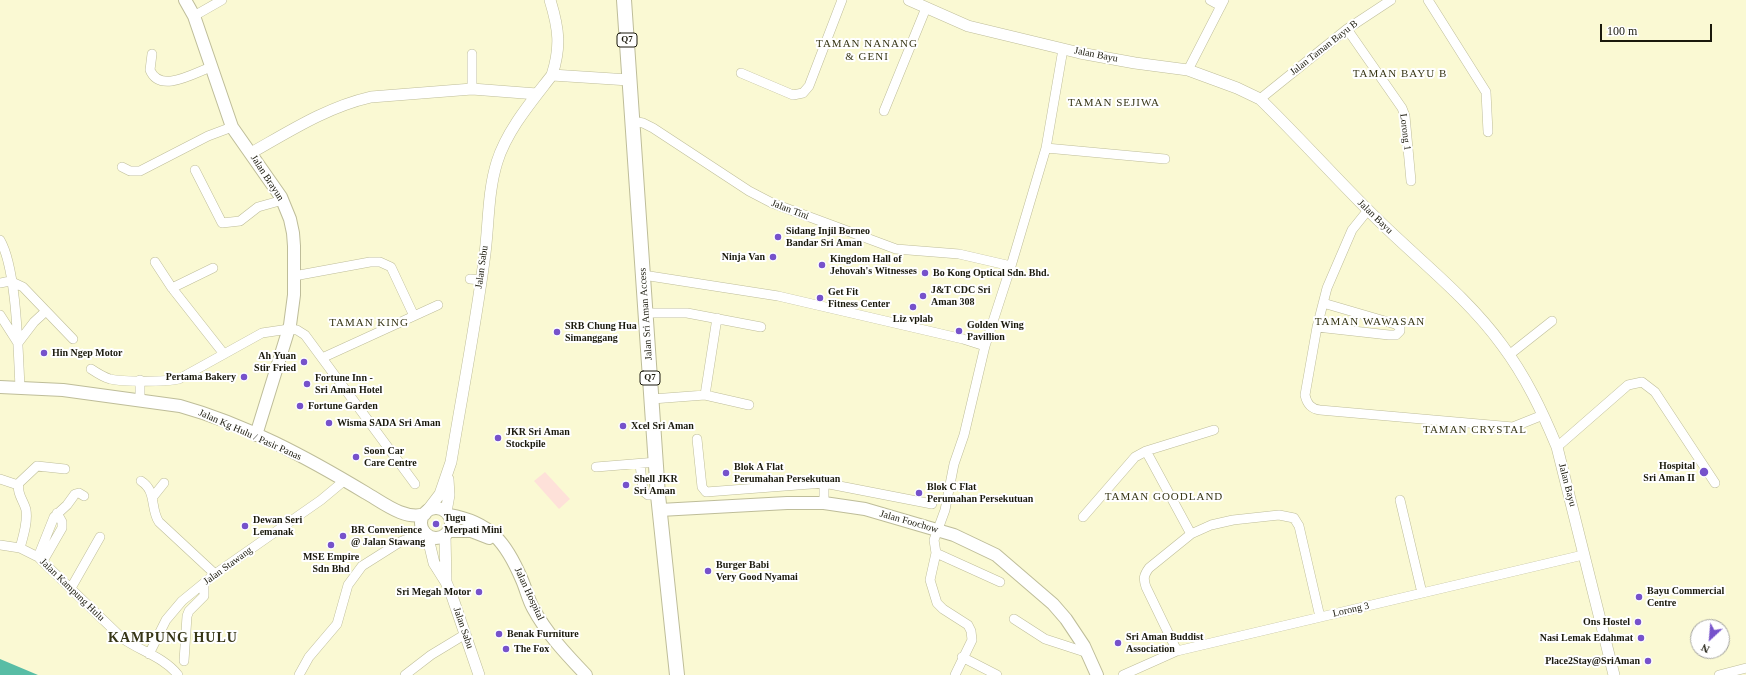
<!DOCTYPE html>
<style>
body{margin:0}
#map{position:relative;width:1746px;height:675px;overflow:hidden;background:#faf9d3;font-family:Georgia,serif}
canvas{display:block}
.north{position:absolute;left:1690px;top:619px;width:40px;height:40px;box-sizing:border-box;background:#fff;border:1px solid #a3a39e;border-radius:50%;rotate:206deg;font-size:11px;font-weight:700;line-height:16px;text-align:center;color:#1a190c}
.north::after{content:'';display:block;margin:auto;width:14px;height:18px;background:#7652cb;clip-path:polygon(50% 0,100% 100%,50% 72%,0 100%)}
.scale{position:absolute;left:1600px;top:24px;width:112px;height:18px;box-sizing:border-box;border:2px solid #1a190c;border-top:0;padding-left:5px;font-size:12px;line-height:14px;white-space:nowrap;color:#1a190c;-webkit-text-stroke:3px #fff;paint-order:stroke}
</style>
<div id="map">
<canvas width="1746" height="675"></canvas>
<div class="north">N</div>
<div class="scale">100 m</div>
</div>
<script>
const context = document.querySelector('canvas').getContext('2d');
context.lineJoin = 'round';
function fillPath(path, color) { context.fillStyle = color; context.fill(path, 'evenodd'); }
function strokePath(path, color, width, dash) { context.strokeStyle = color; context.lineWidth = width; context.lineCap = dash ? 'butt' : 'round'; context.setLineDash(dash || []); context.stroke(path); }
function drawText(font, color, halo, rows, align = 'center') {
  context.font = font + ' Georgia,serif'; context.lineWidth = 4; context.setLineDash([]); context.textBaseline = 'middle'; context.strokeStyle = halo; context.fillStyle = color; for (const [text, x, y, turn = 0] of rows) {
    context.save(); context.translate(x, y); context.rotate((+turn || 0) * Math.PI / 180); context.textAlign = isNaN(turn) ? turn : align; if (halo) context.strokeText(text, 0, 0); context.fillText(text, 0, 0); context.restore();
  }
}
fillPath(new Path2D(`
 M 545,472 L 570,499 L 559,509 L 534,481 Z`), '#fee1d9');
fillPath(new Path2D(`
 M 0,659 L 38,675 L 0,675 Z`), '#58bda5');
const minor = new Path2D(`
 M 1210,0 L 1221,6
 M 1428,0 L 1486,92 L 1488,132
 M 194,16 L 222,0
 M 1347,29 L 1402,108 L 1405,116 L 1411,181
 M 152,54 L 150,70 C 160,94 194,73 211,67
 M 1188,70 L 1224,0
 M 741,73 L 793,95 L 803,93 L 809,86 L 842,0
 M 472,89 L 472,54
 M 1260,99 L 1347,29 L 1391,0
 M 884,111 L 926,8
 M 632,121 L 643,123 L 653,128 L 749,191 L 772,203 L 896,249 L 959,254 L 1011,266
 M 1046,148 L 1165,159
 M 122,167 L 130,171 L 140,171 L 208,136 L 232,127
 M 195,170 L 222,223 L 240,221 L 258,207 L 283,200
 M 1368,210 L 1352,230 L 1327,288 L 1317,327 L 1305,395 C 1307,404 1311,409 1320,410 L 1513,427 L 1543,415
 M 0,240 C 17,269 18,352 20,387
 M 155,262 L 172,288 L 224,354
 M 643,275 L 778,296 L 963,339 L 985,346
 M 294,276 L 370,262 L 380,262 L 391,267 L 414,316
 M 470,279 L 481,280
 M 0,283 L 10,281 L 23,287 L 73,339
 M 172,288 L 213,268
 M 646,313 L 687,313 L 761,327
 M 0,315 L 18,343 L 34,322 L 46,311
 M 1317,327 L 1389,335 L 1396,335 L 1400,331 L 1400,327 L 1395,324 L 1323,303
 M 1509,355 L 1552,321
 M 322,358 L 438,305
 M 91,369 C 97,373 103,377 110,379 C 123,382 166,382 179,379 L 262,333 L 289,329 L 297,330 L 305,335 L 415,484
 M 705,395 L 717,318
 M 652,399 L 705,395 L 749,405
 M 140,400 L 140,380
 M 697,439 L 702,487 L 706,492 L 824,483 L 932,504
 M 1557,447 L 1628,385 L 1642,382 L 1655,392 L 1715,483
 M 1146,451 L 1191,534
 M 640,464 L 643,491 L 648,495 L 658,495
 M 596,467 L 657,462
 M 0,479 L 18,485
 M 141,481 C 157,491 150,509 159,522 L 215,574
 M 824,483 L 824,503
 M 152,498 L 164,483
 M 1400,500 L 1422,593
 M 1083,517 L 1135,457 L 1146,451 L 1214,430
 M 0,545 L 20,548 L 38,557 L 122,638 C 140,651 164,657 178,675
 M 20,548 C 23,537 28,522 26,510 C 24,501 16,493 19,483 L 37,466 L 65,469
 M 936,553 L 1000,582
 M 38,557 L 54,517 L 67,505 L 75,494 L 79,493 L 84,496
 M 43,561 L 62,528 L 62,522 L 57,513
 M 71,588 L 100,537
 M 1014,619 L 1045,639 L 1088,653
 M 1177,651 L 1146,587 C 1143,578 1144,575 1149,568 L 1191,534 L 1211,525 L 1233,520 L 1279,515 L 1294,518 L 1299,526 L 1320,617
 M 149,654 L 166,620 L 182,601 L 215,574 L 321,500 L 345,480
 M 962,657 L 997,675
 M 184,661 L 187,616 L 189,611 L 204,596 L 204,583
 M 299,675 L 309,657 L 337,624 L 348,585 L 362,566 L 400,542 L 425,532
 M 405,675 L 431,655 L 464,635
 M 955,675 L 972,640 L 971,631 L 968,625 L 943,609 L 937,603 L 930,580 L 936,553 L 934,540 L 945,510 L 954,464 L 964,435 L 985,346 L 1011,266 L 1046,148 L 1063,49
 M 1123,675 L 1177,651 L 1583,555
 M 1719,675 L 1746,668`);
const tertiary = new Path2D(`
 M 550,0 C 559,29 561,47 552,75 L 629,80
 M 909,0 L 968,26 L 1080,53 L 1135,63 L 1188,70 L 1237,88 L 1260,99 C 1297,135 1331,173 1368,210 C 1412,255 1465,294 1502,345 C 1526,377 1542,411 1557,447 L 1614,675
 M 251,153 C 290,131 327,107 371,97 L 472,89 L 537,94
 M 427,511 L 440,494 L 451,462 C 462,395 475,328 484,261 C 489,229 487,194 497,162 C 507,130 532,101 552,75
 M 446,512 L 449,495 L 448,479
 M 427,534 L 434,563 L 446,582 L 452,596 L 479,675
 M 445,535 L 446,582`);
const secondary = new Path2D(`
 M 185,0 L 194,16 L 232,127 L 281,197 L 290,219 L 293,233 L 294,246 L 294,295 L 290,325 L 256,435
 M 0,387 L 63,390 L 180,406 C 245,424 308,458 366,493 C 382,502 405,521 425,514
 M421 523a15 15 0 1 1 30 0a15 15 0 1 1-30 0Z
 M 660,510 L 787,503 L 824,503 L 865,509 L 954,535 L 996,555 L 1053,604 L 1066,619 L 1084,646 L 1097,675
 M 449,515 C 490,522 506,542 522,580 C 526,589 528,599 533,608 C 547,634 566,654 586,675
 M 448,531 L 471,531 L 489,538`);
const primary = new Path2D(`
 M 624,0 L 658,495 L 677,675`);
strokePath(minor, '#bebd99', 10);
strokePath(tertiary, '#bebd99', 12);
strokePath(secondary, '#bebd99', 14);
strokePath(primary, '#bebd99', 16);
strokePath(minor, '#fff', 9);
strokePath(tertiary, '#fff', 11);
strokePath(secondary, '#fff', 12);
strokePath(primary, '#fff', 14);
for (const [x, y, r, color] of [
 [778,237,4,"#7652cb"],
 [773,257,4,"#7652cb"],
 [822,265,4,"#7652cb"],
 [925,273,4,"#7652cb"],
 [923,296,4,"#7652cb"],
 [820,298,4,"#7652cb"],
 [913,307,4,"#7652cb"],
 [959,331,4,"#7652cb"],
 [557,332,4,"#7652cb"],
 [44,353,4,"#7652cb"],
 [304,362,4,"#7652cb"],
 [244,377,4,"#7652cb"],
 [307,384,4,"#7652cb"],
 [300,406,4,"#7652cb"],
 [329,423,4,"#7652cb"],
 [623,426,4,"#7652cb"],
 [498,438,4,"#7652cb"],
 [356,457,4,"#7652cb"],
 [1704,472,5,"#7652cb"],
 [726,473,4,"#7652cb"],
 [626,485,4,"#7652cb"],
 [919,493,4,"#7652cb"],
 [436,524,4,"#7652cb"],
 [245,526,4,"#7652cb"],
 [343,536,4,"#7652cb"],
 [331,545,4,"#7652cb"],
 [708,571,4,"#7652cb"],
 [479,592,4,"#7652cb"],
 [1639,597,4,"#7652cb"],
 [1638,622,4,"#7652cb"],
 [499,634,4,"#7652cb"],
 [1641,638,4,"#7652cb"],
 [1118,643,4,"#7652cb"],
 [506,649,4,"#7652cb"],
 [1648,661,4,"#7652cb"]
]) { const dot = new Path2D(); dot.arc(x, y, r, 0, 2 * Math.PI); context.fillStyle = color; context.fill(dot); strokePath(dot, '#fff', 1.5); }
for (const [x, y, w] of [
 [627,40,20],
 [650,378,20]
]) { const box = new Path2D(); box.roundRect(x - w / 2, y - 7, w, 14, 3); context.fillStyle = '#fff'; context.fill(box); strokePath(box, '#1a190c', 1); }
drawText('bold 9px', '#1a190c', null, [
 ["Q7",627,40],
 ["Q7",650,378]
]);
drawText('10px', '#1a190c', '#fff', [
 ["Jalan Taman Bayu B",1324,48,-38],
 ["Jalan Bayu",1096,55,11],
 ["Lorong 1",1405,132,83],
 ["Jalan Brayun",267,178,57],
 ["Jalan Tini",790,210,21],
 ["Jalan Bayu",1375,217,44],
 ["Jalan Sabu",482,267,-82],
 ["Jalan Sri Aman Access",646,314,-94],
 ["Jalan Kg Hulu / Pasir Panas",250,435,24],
 ["Jalan Bayu",1567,485,75],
 ["Jalan Foochow",909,522,16],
 ["Jalan Stawang",228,566,-36],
 ["Jalan Kampung Hulu",72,590,44],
 ["Jalan Hospital",529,594,65],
 ["Lorong 3",1351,610,-13],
 ["Jalan Sabu",463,628,71]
]);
drawText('bold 10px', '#1a190c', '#fff', [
 ["Sidang Injil Borneo",786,231],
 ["Bandar Sri Aman",786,243],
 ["Ninja Van",765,257,"right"],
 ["Kingdom Hall of",830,259],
 ["Jehovah's Witnesses",830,271],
 ["Bo Kong Optical Sdn. Bhd.",933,273],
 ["J&T CDC Sri",931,290],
 ["Aman 308",931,302],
 ["Get Fit",828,292],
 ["Fitness Center",828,304],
 ["Liz vplab",913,319,"center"],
 ["Golden Wing",967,325],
 ["Pavillion",967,337],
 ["SRB Chung Hua",565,326],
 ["Simanggang",565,338],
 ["Hin Ngep Motor",52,353],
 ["Ah Yuan",296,356,"right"],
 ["Stir Fried",296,368,"right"],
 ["Pertama Bakery",236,377,"right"],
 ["Fortune Inn -",315,378],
 ["Sri Aman Hotel",315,390],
 ["Fortune Garden",308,406],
 ["Wisma SADA Sri Aman",337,423],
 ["Xcel Sri Aman",631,426],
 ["JKR Sri Aman",506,432],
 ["Stockpile",506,444],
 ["Soon Car",364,451],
 ["Care Centre",364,463],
 ["Hospital",1695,466,"right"],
 ["Sri Aman II",1695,478,"right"],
 ["Blok A Flat",734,467],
 ["Perumahan Persekutuan",734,479],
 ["Shell JKR",634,479],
 ["Sri Aman",634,491],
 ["Blok C Flat",927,487],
 ["Perumahan Persekutuan",927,499],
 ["Tugu",444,518],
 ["Merpati Mini",444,530],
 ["Dewan Seri",253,520],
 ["Lemanak",253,532],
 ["BR Convenience",351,530],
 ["@ Jalan Stawang",351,542],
 ["MSE Empire",331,557,"center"],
 ["Sdn Bhd",331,569,"center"],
 ["Burger Babi",716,565],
 ["Very Good Nyamai",716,577],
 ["Bayu Commercial",1647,591],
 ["Centre",1647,603],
 ["Sri Megah Motor",471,592,"right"],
 ["Ons Hostel",1630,622,"right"],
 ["Benak Furniture",507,634],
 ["Sri Aman Buddist",1126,637],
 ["Association",1126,649],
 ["Nasi Lemak Edahmat",1633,638,"right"],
 ["The Fox",514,649],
 ["Place2Stay@SriAman",1640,661,"right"]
], 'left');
context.letterSpacing = '1px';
drawText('11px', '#373616', '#fff', [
 ["TAMAN NANANG",867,44],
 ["& GENI",867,57],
 ["TAMAN BAYU B",1400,74],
 ["TAMAN SEJIWA",1114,103],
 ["TAMAN WAWASAN",1370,322],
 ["TAMAN KING",369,323],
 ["TAMAN CRYSTAL",1475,430],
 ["TAMAN GOODLAND",1164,497]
]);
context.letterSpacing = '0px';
context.letterSpacing = '1px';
drawText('bold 14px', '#373616', '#fff', [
 ["KAMPUNG HULU",173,638]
]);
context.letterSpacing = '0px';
</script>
